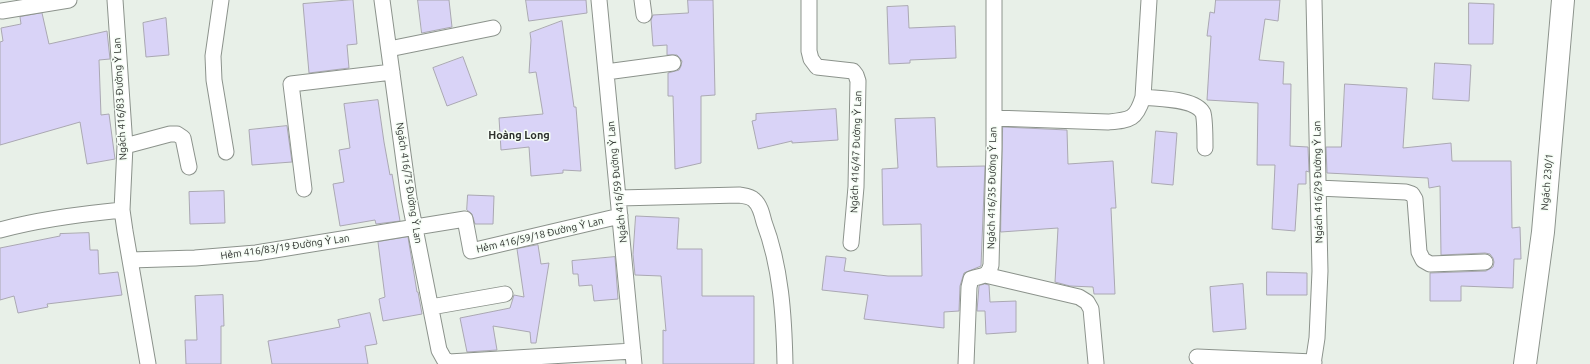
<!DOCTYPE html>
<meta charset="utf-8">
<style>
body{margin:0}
canvas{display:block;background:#e8f0e8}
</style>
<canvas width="1590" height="364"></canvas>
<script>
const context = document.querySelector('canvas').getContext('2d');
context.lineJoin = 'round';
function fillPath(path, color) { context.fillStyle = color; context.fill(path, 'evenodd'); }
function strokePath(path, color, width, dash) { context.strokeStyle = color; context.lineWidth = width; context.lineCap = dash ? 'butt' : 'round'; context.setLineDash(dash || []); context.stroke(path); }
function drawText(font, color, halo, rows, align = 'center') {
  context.font = font + ' Ubuntu,sans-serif'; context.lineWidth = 3; context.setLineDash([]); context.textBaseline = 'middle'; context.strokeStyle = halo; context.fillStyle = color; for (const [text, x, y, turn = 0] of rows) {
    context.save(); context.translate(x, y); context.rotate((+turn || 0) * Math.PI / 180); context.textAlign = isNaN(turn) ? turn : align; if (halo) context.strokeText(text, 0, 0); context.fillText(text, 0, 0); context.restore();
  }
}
const building = new Path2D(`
 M 353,0 L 357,44 L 347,45 L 349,68 L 309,73 L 303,4 Z
 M 418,0 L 449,0 L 452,27 L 422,33 Z
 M 526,0 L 586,0 L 587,13 L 529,21 Z
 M 688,0 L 713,0 L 715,95 L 701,96 L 701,163 L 675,169 L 673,96 L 668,96 L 668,73 L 679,70 L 681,66 L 682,61 L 677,55 L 667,55 L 667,45 L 653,46 L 651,20 L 653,15 L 688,13 Z
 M 1216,0 L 1280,0 L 1278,21 L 1265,19 L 1259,60 L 1284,62 L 1283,84 L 1291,84 L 1290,146 L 1308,147 L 1309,172 L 1306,171 L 1306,184 L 1298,184 L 1295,231 L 1272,229 L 1275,165 L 1257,165 L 1258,103 L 1207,100 L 1211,36 L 1207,36 L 1210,12 L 1214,13 Z
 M 1469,3 L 1494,4 L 1493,44 L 1469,44 Z
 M 908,6 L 909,28 L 955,26 L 956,58 L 910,60 L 910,63 L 889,64 L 887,7 Z
 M 42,13 L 49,44 L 107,31 L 110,59 L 99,60 L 101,115 L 109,114 L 115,159 L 87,164 L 80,122 L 0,145 L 0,42 L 3,41 L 1,28 L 21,24 L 20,17 Z
 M 166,18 L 169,55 L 146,57 L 143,23 Z
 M 562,21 L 574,107 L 576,107 L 581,171 L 563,170 L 563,173 L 531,176 L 529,147 L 501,150 L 499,118 L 543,114 L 536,72 L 529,73 L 531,40 L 530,33 Z
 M 463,57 L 477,95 L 447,106 L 433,68 Z
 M 1435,63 L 1471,65 L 1469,101 L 1433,99 Z
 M 1345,84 L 1407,88 L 1403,148 L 1451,143 L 1452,161 L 1511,161 L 1512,228 L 1520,227 L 1521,259 L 1514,259 L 1513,288 L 1461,286 L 1461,301 L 1430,301 L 1430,273 L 1486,271 L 1493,267 L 1494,262 L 1493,258 L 1490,254 L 1485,253 L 1441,255 L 1440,186 L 1429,188 L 1428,178 L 1327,173 L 1326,147 L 1341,147 Z
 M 378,100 L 384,142 L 390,175 L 392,174 L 400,221 L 376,224 L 375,220 L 340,226 L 333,184 L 344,182 L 339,150 L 350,148 L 344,104 Z
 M 836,109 L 838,140 L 792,143 L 792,141 L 758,149 L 752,121 L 756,120 L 756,114 Z
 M 935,118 L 937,167 L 985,166 L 981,266 L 964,273 L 960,286 L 959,311 L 944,312 L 944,328 L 864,319 L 868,295 L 822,290 L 826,256 L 846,258 L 844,271 L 888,276 L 922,276 L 921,224 L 883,225 L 882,169 L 898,168 L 895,119 Z
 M 287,126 L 292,162 L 252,165 L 249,130 Z
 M 1003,127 L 1067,130 L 1068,164 L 1113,161 L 1116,208 L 1111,208 L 1115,294 L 1094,294 L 1093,287 L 1070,286 L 1055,282 L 1058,228 L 1001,232 Z
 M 1156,131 L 1177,133 L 1173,185 L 1152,183 Z
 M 224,191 L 225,223 L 190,224 L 189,192 Z
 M 468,195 L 494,196 L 493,224 L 475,224 L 472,214 L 467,210 Z
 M 636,216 L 679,218 L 677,249 L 702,249 L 702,296 L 754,296 L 754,364 L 663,364 L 663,330 L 666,331 L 661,276 L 635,275 L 633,255 Z
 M 89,233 L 90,250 L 98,250 L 99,274 L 118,272 L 122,295 L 47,304 L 48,307 L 18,313 L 14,296 L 0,300 L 0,248 L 60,236 L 60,234 Z
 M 408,237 L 417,292 L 418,292 L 422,314 L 383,321 L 379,299 L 385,297 L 378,242 Z
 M 538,245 L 541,264 L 549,263 L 536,343 L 531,343 L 530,332 L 493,326 L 497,350 L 467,352 L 460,318 L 510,308 L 514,295 L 524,297 L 517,249 Z
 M 615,257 L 618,299 L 594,301 L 592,285 L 579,286 L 578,274 L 573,274 L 572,261 Z
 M 1267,272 L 1307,273 L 1307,295 L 1267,295 Z
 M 985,284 L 989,285 L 990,302 L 1016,301 L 1016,332 L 986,334 L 985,311 L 977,311 L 979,286 Z
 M 1243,284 L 1246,329 L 1213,332 L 1210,287 Z
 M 223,295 L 224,326 L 221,326 L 221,364 L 186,364 L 185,340 L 197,340 L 195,296 Z
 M 370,313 L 377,344 L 365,346 L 368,364 L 272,364 L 268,341 L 340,327 L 338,320 Z`);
fillPath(building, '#d9d3f7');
strokePath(building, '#aaa8b2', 1);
const service = new Path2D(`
 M 115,0 L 125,146 L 122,210 L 125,231 L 148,364
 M 221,0 L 213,56 L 214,80 L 226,152
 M 382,0 L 409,198 L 439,350 L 444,359 L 449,362
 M 599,0 L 634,364
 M 642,0 L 644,15
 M 809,0 L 809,51 L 811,59 L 817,67 L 853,71 L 856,75 L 858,81 L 856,187 L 851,243
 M 2,11 L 69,0
 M 389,49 L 493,28
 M 606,72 L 673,63
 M 1143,97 C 1158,99 1195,98 1203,113 C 1205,119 1205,141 1205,148
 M 994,118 L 1108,122 C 1130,120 1136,120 1143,97 L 1149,0
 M 125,146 L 170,134 L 177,134 L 183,138 L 189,167
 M 1318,188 L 1406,192 L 1412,194 L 1415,199 L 1419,252 L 1423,260 L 1430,264 L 1485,262
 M 304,189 L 291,84 L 392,72
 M 619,198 L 739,195 C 745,196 750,196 754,200 C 760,205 762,214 764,222 C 781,267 784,316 785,364
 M 0,230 C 40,219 81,214 122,210
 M 130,260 L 195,258 L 256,253 L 465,219 L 471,251 L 620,216
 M 985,275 L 1079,297 L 1087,302 L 1091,309 L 1096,363
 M 431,307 L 505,294
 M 1197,357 L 1314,362
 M 448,364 L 449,362 L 633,351
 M 966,364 L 969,287 L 971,279 C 981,275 988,278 991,265 L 994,148 L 994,0
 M 1313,364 L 1317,338 L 1320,271 L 1314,0`);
const minor = new Path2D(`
 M 1525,364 L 1543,232 L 1563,0`);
strokePath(service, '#8c938c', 17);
strokePath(minor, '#8c938c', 24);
strokePath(service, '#fff', 15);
strokePath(minor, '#fff', 22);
drawText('10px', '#2e312e', '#f5fdf5', [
 ["Ngách 416/83 Đường Ỷ Lan",120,99,-93],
 ["Ngách 416/47 Đường Ỷ Lan",856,152,-88],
 ["Ngách 416/59 Đường Ỷ Lan",617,182,-96],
 ["Ngách 416/29 Đường Ỷ Lan",1318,182,-91],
 ["Ngách 230/1",1547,182,-85],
 ["Ngách 416/75 Đường Ỷ Lan",409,183,81],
 ["Ngách 416/35 Đường Ỷ Lan",992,188,-89],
 ["Hẻm 416/59/18 Đường Ỷ Lan",540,235,-13],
 ["Hẻm 416/83/19 Đường Ỷ Lan",285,247,-8]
]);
drawText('bold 11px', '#2e312e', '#f5fdf5', [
 ["Hoàng Long",519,135]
]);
</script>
